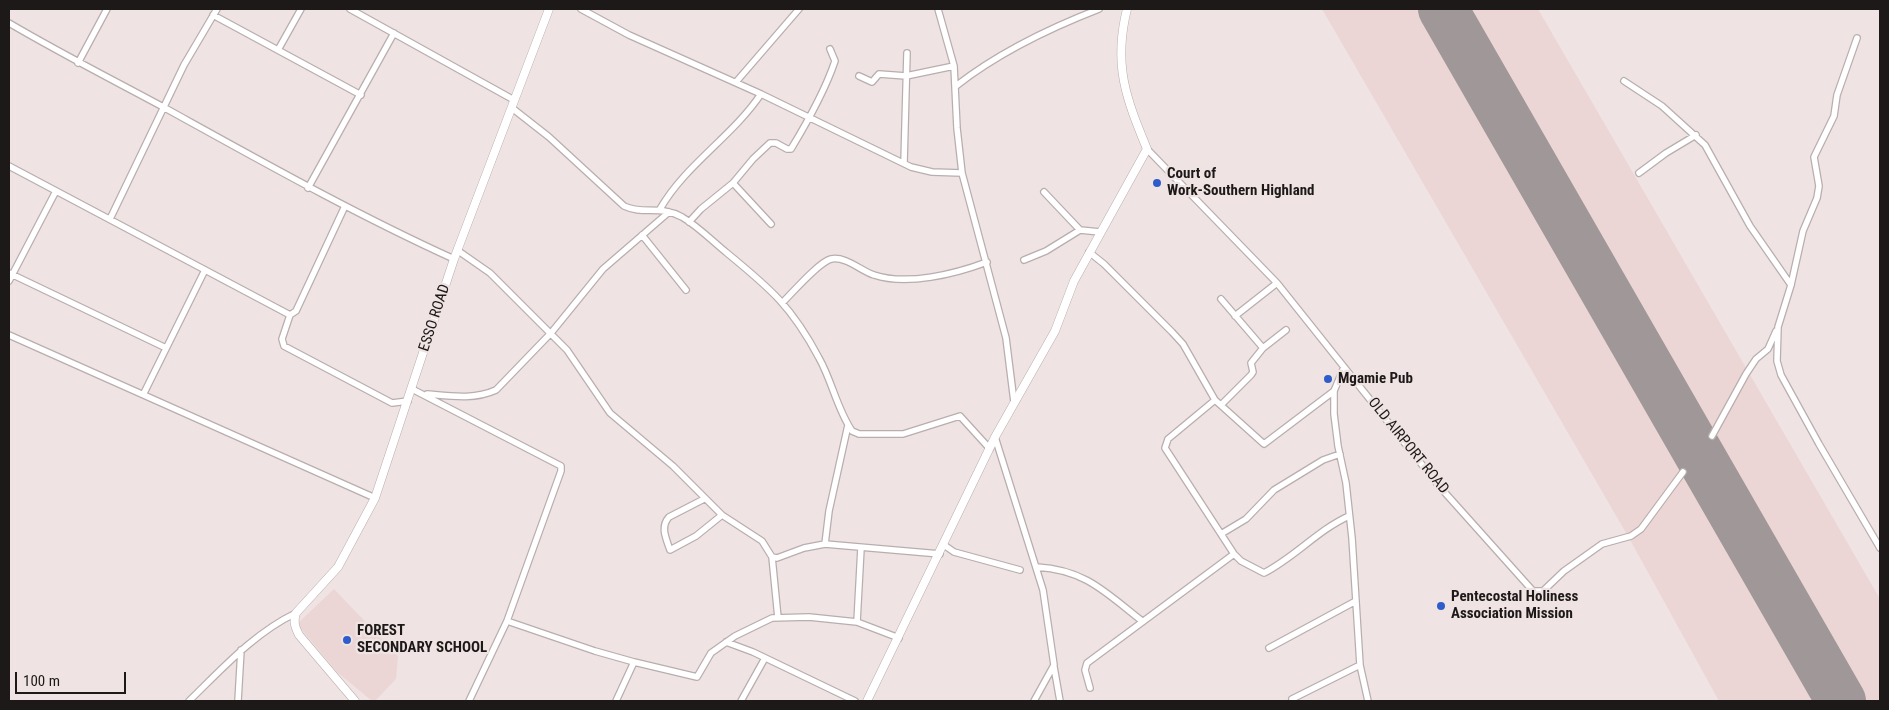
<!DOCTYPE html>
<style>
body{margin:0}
#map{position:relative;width:1889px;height:710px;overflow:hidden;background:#efe3e3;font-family:"Roboto Condensed",sans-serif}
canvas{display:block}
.frame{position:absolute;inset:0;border:10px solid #1d1919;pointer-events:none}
.scale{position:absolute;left:15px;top:672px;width:111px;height:22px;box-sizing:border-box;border:2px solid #1d1919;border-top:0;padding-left:6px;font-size:15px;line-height:18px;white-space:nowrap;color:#1d1919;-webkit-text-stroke:4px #efe3e3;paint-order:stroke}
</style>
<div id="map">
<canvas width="1889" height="710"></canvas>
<div class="frame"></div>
<div class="scale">100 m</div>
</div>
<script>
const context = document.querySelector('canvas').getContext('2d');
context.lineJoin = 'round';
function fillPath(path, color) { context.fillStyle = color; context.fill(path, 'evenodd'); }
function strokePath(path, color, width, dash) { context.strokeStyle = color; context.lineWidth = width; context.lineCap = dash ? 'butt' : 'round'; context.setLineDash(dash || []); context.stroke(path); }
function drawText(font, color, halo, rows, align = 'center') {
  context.font = font + ' "Roboto Condensed",sans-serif'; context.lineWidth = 4.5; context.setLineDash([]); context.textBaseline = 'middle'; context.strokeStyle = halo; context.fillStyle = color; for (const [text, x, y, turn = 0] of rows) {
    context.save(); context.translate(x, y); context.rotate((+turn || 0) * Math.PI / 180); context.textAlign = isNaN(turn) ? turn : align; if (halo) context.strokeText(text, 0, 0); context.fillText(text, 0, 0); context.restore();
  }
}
fillPath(new Path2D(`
 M 1322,9 L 1538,9 L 1880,599 L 1880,701 L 1719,701 L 1629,538 Z
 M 334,589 L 398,656 L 396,679 L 375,701 L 372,701 L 337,672 L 297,624 Z`), '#ebd6d5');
strokePath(new Path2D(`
 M 1443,9 L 1841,701`), '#a09898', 50);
const minor = new Path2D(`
 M 350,9 L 514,100
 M 581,9 L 629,35 L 761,94 L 911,167 L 932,172 L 962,173
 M 938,9 L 954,66 L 957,128 L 962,173 L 1006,338 L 1014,402
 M 213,15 L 361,95
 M 9,23 C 60,53 113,80 165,108 C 261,161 355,214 454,259
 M 1857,38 L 1837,95 L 1834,116 L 1814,157 L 1819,186 L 1817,198 L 1803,231 L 1791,285 L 1778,327 L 1777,361 L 1781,375 L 1819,444 L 1880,548
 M 278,50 L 301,9
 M 78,63 L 107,9
 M 859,76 L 872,82 L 879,74 L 906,76 L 954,66
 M 1624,81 L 1662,106 L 1705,145 L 1750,226 L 1791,285
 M 736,82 L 799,9
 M 956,86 C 998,53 1050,28 1099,9
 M 512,108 L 549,137 L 624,206 C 643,215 660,205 682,217 C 699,227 712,241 727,253 C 771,289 792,307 819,358 C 832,381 837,409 852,431 L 859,434 L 903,434 L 960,416 L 990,449
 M 1147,149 L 1277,283 L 1439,486 L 1533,591 L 1543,591 L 1564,571 L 1602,544 L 1631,536 L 1641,529 L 1683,472
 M 904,163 L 907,53
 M 9,166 L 290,315 L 296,311 L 345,206
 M 1639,173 L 1666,153 L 1696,135
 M 733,183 L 771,224
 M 308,188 L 394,33
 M 1044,192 L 1080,230 L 1100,232
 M 660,209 C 686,164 732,137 761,94
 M 110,219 L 184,65 L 217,9
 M 689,222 L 701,209 L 733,183 L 753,159 L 770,143 L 776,143 L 787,149 L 791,149 C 808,121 825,91 835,61 L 830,49
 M 642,235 L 686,290
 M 457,250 L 490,273 L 567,350 L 610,413 L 673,466 L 722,515 L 762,541 L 772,557 L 777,558 L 804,548 L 825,544 L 940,554
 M 1089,252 L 1104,264 L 1172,332 L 1183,344 L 1215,400 L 1168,439 L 1165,448 L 1234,554 L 1241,561 L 1264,573 C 1295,557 1318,530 1349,516
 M 1024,260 L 1046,251 L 1080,230
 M 9,273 L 166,348
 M 9,281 L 56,191
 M 1221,299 L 1263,348
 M 783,302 C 793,292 819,262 831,259 C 846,256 861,271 874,275 C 907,286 955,274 987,262
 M 290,315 L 282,339 L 284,346 L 392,403 L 408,401
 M 1235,316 L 1277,283
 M 9,335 L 375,498
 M 1344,367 L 1334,391 L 1334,414 L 1338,446 L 1346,483 L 1352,538 L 1360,665 L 1368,701
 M 412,389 L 561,466 L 561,471 L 507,621 L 469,701
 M 144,393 L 205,270
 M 427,394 C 450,396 474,400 496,390 L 551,333 L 603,269 L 669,212
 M 1215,400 L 1264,444 L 1334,391
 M 1221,405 L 1251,375 L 1253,372 L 1251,363 L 1263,348 L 1286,330
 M 1712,436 L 1746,374 L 1756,359 L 1768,349 L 1776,331
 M 995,437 L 1043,590 L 1054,665 L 1034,701
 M 704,499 L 669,517 C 660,527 666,538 670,550 L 696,536 L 722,515
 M 1221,534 L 1246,519 L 1274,490 L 1323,460 L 1340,454
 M 825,544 L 829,511 L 848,425
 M 944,545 L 954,552 L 1020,570
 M 772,557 L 778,618
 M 1037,567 C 1086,570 1106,593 1142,621
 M 507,621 L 595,651 L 634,662
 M 857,622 L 861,548
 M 726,642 L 753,652 L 855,701
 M 1269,648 L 1354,602
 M 1054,667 L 1060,701
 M 1090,688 L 1085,670 L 1087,663 L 1234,554
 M 1292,699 L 1360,665
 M 189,701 C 222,669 254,633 296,613
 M 238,701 L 241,650
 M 616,701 L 634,662 L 697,677 L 711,653 L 735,636 L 772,618 L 809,617 L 857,622 L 899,638
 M 741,701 L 765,658`);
const tertiary = new Path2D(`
 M 355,701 L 299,635 C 295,627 293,622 296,613 L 338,567 L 375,498 L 454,259 L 549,9
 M 867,701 L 995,437 L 1055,331 L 1074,281 L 1147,149 C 1126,98 1113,65 1127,9`);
strokePath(minor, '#b9aeae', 8);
strokePath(tertiary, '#b9aeae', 9);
strokePath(minor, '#fff', 5.5);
strokePath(tertiary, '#fff', 8);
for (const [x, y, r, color] of [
 [1157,183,5,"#2e5ccb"],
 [1328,379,5,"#2e5ccb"],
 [1441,606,5,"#2e5ccb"],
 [347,640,5,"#2e5ccb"]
]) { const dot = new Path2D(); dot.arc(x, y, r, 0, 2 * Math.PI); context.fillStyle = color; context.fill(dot); strokePath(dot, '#efe3e3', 2); }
drawText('bold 15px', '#1d1919', '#efe3e3', [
 ["Court of",1167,174],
 ["Work-Southern Highland",1167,191],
 ["Mgamie Pub",1338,379],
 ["Pentecostal Holiness",1451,597],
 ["Association Mission",1451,614],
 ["FOREST",357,631],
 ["SECONDARY SCHOOL",357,648]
], 'left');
drawText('15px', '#1d1919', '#efe3e3', [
 ["ESSO ROAD",435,318,-72],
 ["OLD AIRPORT ROAD",1408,446,51]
]);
</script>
